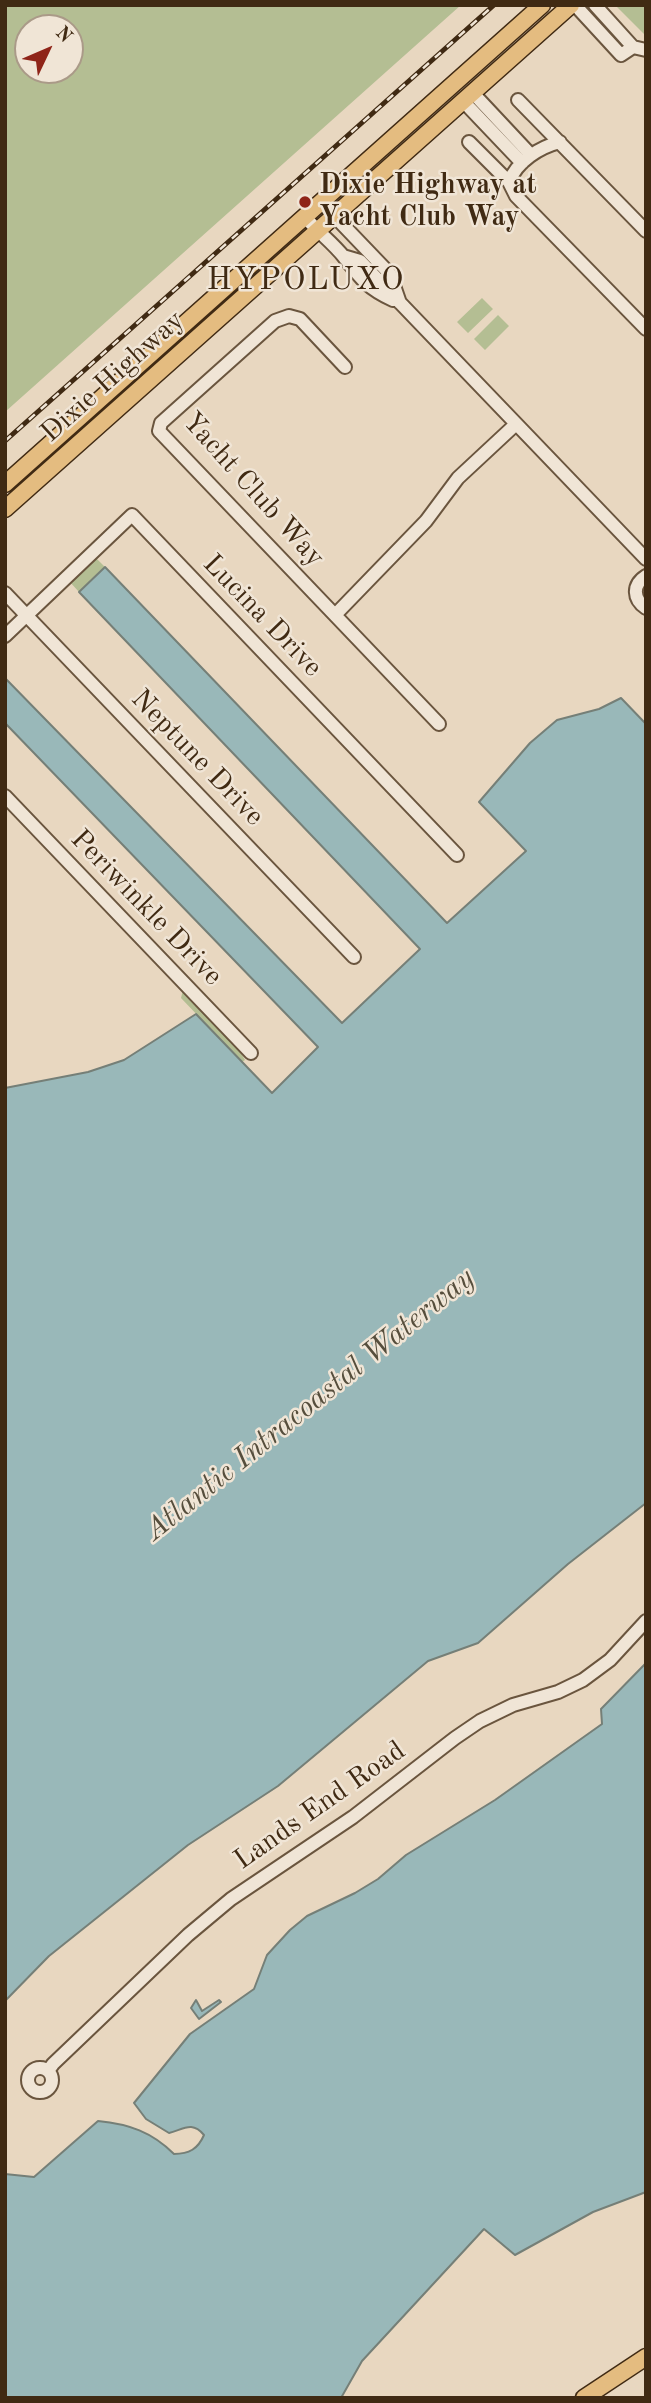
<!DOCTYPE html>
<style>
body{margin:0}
#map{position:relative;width:651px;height:2403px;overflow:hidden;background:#e8d7c0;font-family:"Old Standard TT",serif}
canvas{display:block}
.frame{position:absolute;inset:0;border:7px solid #402a13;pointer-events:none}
.north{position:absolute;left:14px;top:14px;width:70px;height:70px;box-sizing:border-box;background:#f0e5d6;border:2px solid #aa9a88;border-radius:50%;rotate:46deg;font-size:19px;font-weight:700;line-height:28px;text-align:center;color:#402a13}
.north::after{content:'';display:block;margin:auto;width:24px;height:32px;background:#8f2418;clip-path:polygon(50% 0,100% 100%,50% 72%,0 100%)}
</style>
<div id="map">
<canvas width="651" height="2403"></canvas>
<div class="frame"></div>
<div class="north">N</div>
</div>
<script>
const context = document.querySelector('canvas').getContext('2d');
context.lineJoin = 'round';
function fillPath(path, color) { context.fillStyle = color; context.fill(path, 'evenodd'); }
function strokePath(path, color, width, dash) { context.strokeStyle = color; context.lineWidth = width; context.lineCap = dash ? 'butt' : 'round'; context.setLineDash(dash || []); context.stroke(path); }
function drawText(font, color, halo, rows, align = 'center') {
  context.font = font + ' "Old Standard TT",serif'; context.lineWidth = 5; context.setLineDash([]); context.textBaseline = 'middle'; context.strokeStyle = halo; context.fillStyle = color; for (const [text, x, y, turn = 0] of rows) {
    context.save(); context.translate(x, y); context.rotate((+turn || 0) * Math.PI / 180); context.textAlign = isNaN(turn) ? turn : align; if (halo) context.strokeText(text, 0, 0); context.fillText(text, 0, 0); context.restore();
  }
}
fillPath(new Path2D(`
 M 5,5 L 461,5 L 5,412 ZM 70,28 L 70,70 L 28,70 L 28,28 Z
 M 615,5 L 646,5 L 646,36 Z
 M 482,298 L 493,309 L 468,333 L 457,322 Z
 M 498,315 L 509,326 L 485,350 L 474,339 Z
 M 95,557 L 105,567 L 79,592 L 69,581 Z
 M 183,990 L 238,1048 L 245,1060 L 242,1062 L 181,998 Z`), '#b4be93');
const water = new Path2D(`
 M 105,567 L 447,923 L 526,851 L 479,802 L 530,743 L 557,720 L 599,709 L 621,698 L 646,724 L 646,1503 L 568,1564 L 478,1643 L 428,1661 L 278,1786 L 188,1845 L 49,1956 L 5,2001 L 5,1088 L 88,1072 L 124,1060 L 196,1014 L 272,1093 L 318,1047 L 5,723 L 5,678 L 342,1023 L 420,949 L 79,592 Z
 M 646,1663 L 646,2192 L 593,2212 L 515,2255 L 484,2229 L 362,2361 L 341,2398 L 5,2398 L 5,2174 L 34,2177 L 98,2121 C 129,2124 152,2132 174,2154 C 189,2154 198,2149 204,2135 C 192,2121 184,2129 169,2133 L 146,2119 L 134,2103 L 190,2034 L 254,1989 L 267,1955 L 290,1930 L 307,1916 L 355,1893 L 378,1879 L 406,1855 L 495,1800 L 602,1724 L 601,1709 Z
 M 196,2000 L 202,2011 L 219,2000 L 221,2002 L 199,2019 L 191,2008 Z`);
fillPath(water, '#99b8b9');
strokePath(water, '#757f77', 2);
const minor = new Path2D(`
 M 575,5 L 621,55 L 633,47
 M 595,5 L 633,47 L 646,50
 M 472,92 L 531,155
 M 518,100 L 646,231
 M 463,101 L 522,163
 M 469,142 L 509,182 L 516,196 L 646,329
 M 509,182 C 517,161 540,147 560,142
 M 321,202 L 390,274 L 400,303
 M 305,217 C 317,231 333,243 344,257 C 361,279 367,288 393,300
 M 343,256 L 360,261 L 646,559
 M 345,367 L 300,319 L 289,316 L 275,321 L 161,423 L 159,431 L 439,724
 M 646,576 C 632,585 633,599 646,608
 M 5,593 L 354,957
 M 335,615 L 426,521 L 458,478 L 516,424
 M 5,636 L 132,515 L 457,855
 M 5,796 L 251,1053
 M28 2080a12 12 0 1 1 24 0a12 12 0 1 1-24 0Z
 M 48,2071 L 53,2064 L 188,1935 L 231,1899 L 353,1817 L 455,1738 L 480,1721 L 513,1705 L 558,1692 L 583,1680 L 610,1660 L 646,1621`);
const major = new Path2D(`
 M 5,484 L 542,5
 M 5,509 L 571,5
 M 584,2398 L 646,2357`);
strokePath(minor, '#6a553e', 16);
strokePath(major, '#402a13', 19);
strokePath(minor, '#f0e5d6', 12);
strokePath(major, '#e4bc80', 16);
const rail = new Path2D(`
 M 5,441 L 494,5`);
strokePath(rail, '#402a13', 5);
strokePath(rail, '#f0e5d6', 2.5, [8]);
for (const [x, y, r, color] of [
 [305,202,7,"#8f2418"]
]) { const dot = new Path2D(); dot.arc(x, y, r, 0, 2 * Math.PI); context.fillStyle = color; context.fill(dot); strokePath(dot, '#f0e5d6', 2.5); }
drawText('bold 28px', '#402a13', '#f0e5d6', [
 ["Dixie Highway at",319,186],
 ["Yacht Club Way",319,218]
], 'left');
drawText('28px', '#402a13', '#f0e5d6', [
 ["Dixie Highway",113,377,-42],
 ["Yacht Club Way",253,490,48],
 ["Lucina Drive",262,616,46],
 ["Neptune Drive",197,758,46],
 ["Periwinkle Drive",146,908,46],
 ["Lands End Road",320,1806,-35]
]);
drawText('italic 30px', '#564e3c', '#f0e5d6', [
 ["Atlantic Intracoastal Waterway",310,1405,-39]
]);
context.letterSpacing = '2px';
drawText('32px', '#402a13', '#f0e5d6', [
 ["HYPOLUXO",306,281]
]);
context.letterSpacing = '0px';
</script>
